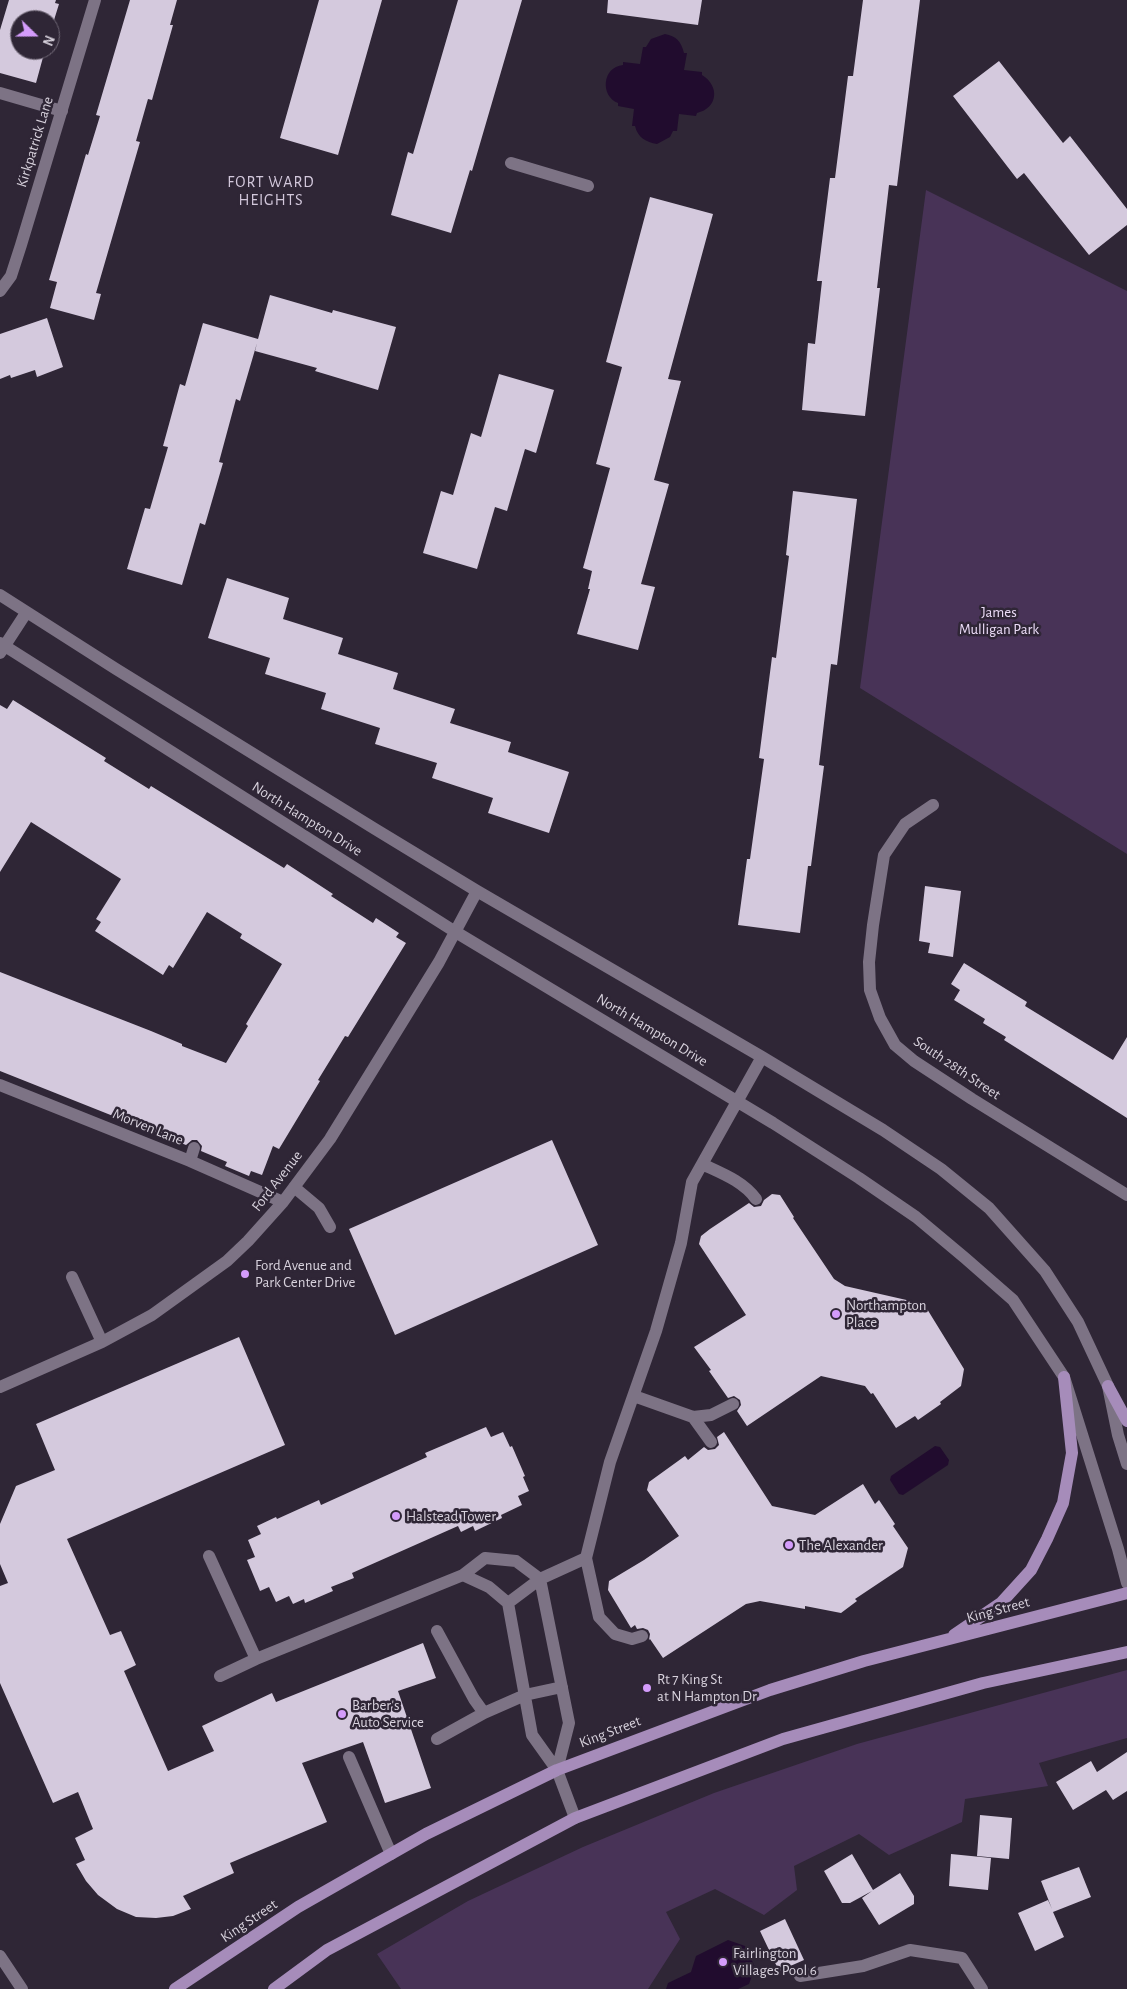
<!DOCTYPE html>
<style>
body{margin:0}
#map{position:relative;width:1127px;height:1989px;overflow:hidden;background:#2f2636;font-family:"Alegreya Sans",sans-serif}
canvas{display:block}
.north{position:absolute;left:10px;top:10px;width:50px;height:50px;box-sizing:border-box;background:#2f2636;border:1px solid #736b79;border-radius:50%;rotate:112deg;font-size:14px;font-weight:700;line-height:20px;text-align:center;color:#d8d2dd}
.north::after{content:'';display:block;margin:auto;width:18px;height:22px;background:#d49cfb;clip-path:polygon(50% 0,100% 100%,50% 72%,0 100%)}
</style>
<div id="map">
<canvas width="1127" height="1989"></canvas>
<div class="north">N</div>
</div>
<script>
const context = document.querySelector('canvas').getContext('2d');
context.lineJoin = 'round';
function fillPath(path, color) { context.fillStyle = color; context.fill(path, 'evenodd'); }
function strokePath(path, color, width, dash) { context.strokeStyle = color; context.lineWidth = width; context.lineCap = dash ? 'butt' : 'round'; context.setLineDash(dash || []); context.stroke(path); }
function drawText(font, color, halo, rows, align = 'center') {
  context.font = font + ' "Alegreya Sans",sans-serif'; context.lineWidth = 5; context.setLineDash([]); context.textBaseline = 'middle'; context.strokeStyle = halo; context.fillStyle = color; for (const [text, x, y, turn = 0] of rows) {
    context.save(); context.translate(x, y); context.rotate((+turn || 0) * Math.PI / 180); context.textAlign = isNaN(turn) ? turn : align; if (halo) context.strokeText(text, 0, 0); context.fillText(text, 0, 0); context.restore();
  }
}
fillPath(new Path2D(`
 M 926,190 L 1127,291 L 1127,854 L 860,688 Z
 M 1127,1670 L 1127,1738 L 1039,1763 L 1048,1786 L 965,1799 L 962,1822 L 889,1855 L 859,1834 L 794,1866 L 797,1890 L 764,1915 L 715,1889 L 666,1912 L 680,1939 L 648,1989 L 401,1989 L 377,1954 L 468,1901 L 583,1847 L 714,1793 L 857,1744 Z`), '#483357');
fillPath(new Path2D(`
 M 665,34 C 676,36 681,41 684,53 L 687,53 L 684,70 L 702,72 L 702,75 C 720,86 718,108 697,113 L 696,116 L 679,114 L 677,131 L 673,131 L 670,137 L 657,144 C 646,142 638,138 635,126 L 632,126 L 634,109 L 618,106 L 618,103 C 600,96 602,67 623,65 L 623,62 L 640,64 L 643,47 L 646,47 L 651,39 Z
 M 935,1446 L 940,1447 L 949,1460 L 948,1465 L 903,1495 L 899,1494 L 890,1480 L 891,1476 Z
 M 728,1940 L 745,1946 L 755,1967 L 749,1984 L 738,1989 L 666,1989 L 668,1983 L 691,1972 L 696,1956 Z`), '#210c2e');
fillPath(new Path2D(`
 M 9,0 L 56,0 L 55,3 L 59,4 L 50,33 L 50,20 L 20,20 L 20,50 L 45,50 L 36,83 L 0,73 L 0,30 Z
 M 130,0 L 177,0 L 170,25 L 173,25 L 152,100 L 148,99 L 136,141 L 140,142 L 96,293 L 101,294 L 94,320 L 50,308 L 57,282 L 49,280 L 86,154 L 88,155 L 100,116 L 96,115 Z
 M 319,0 L 382,0 L 338,155 L 280,138 Z
 M 458,0 L 522,0 L 472,171 L 470,170 L 451,233 L 391,215 L 408,152 L 413,154 Z
 M 608,0 L 702,0 L 698,25 L 607,13 Z
 M 863,0 L 920,0 L 897,186 L 889,185 L 877,288 L 880,288 L 865,416 L 802,410 L 808,343 L 815,344 L 822,281 L 817,281 L 830,178 L 835,178 L 848,76 L 853,76 Z
 M 999,61 L 1063,143 L 1070,136 L 1127,209 L 1127,225 L 1089,255 L 1024,173 L 1017,179 L 953,96 Z
 M 650,197 L 713,214 L 668,379 L 681,381 L 654,480 L 669,484 L 641,584 L 655,587 L 638,650 L 577,634 L 590,589 L 588,589 L 592,571 L 583,568 L 610,468 L 596,464 L 622,367 L 606,362 Z
 M 270,295 L 332,313 L 333,310 L 396,327 L 378,390 L 315,371 L 317,368 L 255,351 L 257,343 L 240,401 L 236,399 L 219,462 L 223,463 L 205,525 L 200,523 L 182,585 L 127,569 L 145,508 L 150,509 L 168,447 L 163,446 L 180,384 L 185,386 L 203,323 L 258,339 Z
 M 47,318 L 63,367 L 37,377 L 35,370 L 11,378 L 10,375 L 0,379 L 0,334 Z
 M 499,374 L 554,390 L 536,453 L 525,449 L 507,511 L 495,507 L 477,569 L 423,553 L 441,491 L 453,495 L 471,433 L 481,437 Z
 M 793,491 L 857,499 L 837,665 L 831,664 L 819,765 L 824,766 L 811,866 L 808,866 L 800,933 L 738,925 L 747,859 L 750,859 L 764,759 L 759,758 L 772,657 L 776,658 L 789,556 L 786,555 Z
 M 227,578 L 289,598 L 283,619 L 343,638 L 338,654 L 398,673 L 393,689 L 455,709 L 450,723 L 511,742 L 508,752 L 569,772 L 549,833 L 488,813 L 493,798 L 432,778 L 437,763 L 375,744 L 380,728 L 321,709 L 326,693 L 265,674 L 270,658 L 208,638 Z
 M 13,700 L 106,758 L 104,761 L 149,789 L 151,786 L 284,868 L 287,864 L 333,894 L 331,896 L 373,923 L 376,918 L 399,933 L 396,937 L 406,943 L 348,1037 L 345,1036 L 318,1080 L 320,1081 L 279,1149 L 273,1146 L 262,1175 L 251,1171 L 249,1176 L 225,1166 L 227,1162 L 201,1151 L 202,1146 L 197,1140 L 192,1140 L 186,1145 L 0,1071 L 0,972 L 151,1031 L 182,1044 L 182,1046 L 226,1063 L 248,1026 L 246,1024 L 282,964 L 240,938 L 242,934 L 207,912 L 173,968 L 169,965 L 163,975 L 95,931 L 101,922 L 96,919 L 121,879 L 31,822 L 0,872 L 0,705 L 7,709 Z
 M 925,886 L 961,891 L 953,957 L 928,953 L 930,943 L 919,941 Z
 M 964,963 L 1027,1002 L 1025,1006 L 1113,1060 L 1127,1037 L 1127,1118 L 1004,1040 L 1006,1037 L 983,1023 L 985,1019 L 954,1000 L 960,990 L 951,984 Z
 M 552,1140 L 598,1245 L 395,1335 L 349,1229 Z
 M 772,1194 L 780,1195 L 794,1217 L 793,1218 L 834,1279 L 845,1286 L 924,1304 L 964,1369 L 961,1386 L 940,1402 L 941,1404 L 918,1420 L 915,1416 L 896,1428 L 873,1393 L 871,1394 L 865,1386 L 821,1376 L 747,1426 L 737,1411 L 741,1405 L 740,1400 L 734,1396 L 728,1398 L 709,1371 L 711,1370 L 694,1347 L 746,1315 L 699,1244 L 701,1236 L 710,1229 L 749,1203 L 754,1207 L 761,1206 L 764,1200 Z
 M 239,1337 L 285,1445 L 67,1539 L 110,1635 L 121,1631 L 136,1665 L 124,1671 L 168,1771 L 214,1751 L 202,1726 L 272,1693 L 276,1702 L 423,1643 L 436,1678 L 398,1691 L 431,1788 L 385,1803 L 363,1742 L 302,1763 L 327,1822 L 230,1863 L 234,1873 L 183,1896 L 191,1909 L 173,1916 L 156,1918 L 136,1917 L 117,1909 L 98,1895 L 86,1881 L 76,1864 L 85,1860 L 75,1838 L 93,1829 L 78,1792 L 53,1803 L 0,1683 L 0,1586 L 8,1583 L 0,1564 L 0,1524 L 16,1486 L 55,1470 L 36,1424 Z
 M 486,1427 L 491,1437 L 503,1432 L 510,1447 L 512,1446 L 525,1476 L 523,1477 L 529,1491 L 518,1496 L 522,1505 L 501,1515 L 502,1518 L 475,1531 L 473,1526 L 461,1532 L 458,1526 L 352,1573 L 354,1578 L 331,1587 L 333,1591 L 305,1603 L 304,1599 L 293,1604 L 289,1596 L 276,1602 L 269,1587 L 260,1591 L 247,1560 L 255,1557 L 248,1540 L 261,1534 L 257,1526 L 276,1517 L 277,1519 L 319,1500 L 321,1505 L 427,1457 L 425,1453 Z
 M 724,1432 L 772,1506 L 815,1515 L 863,1484 L 875,1504 L 879,1500 L 895,1524 L 893,1526 L 908,1548 L 903,1567 L 855,1599 L 857,1601 L 841,1613 L 805,1606 L 805,1609 L 760,1601 L 746,1604 L 663,1658 L 650,1639 L 649,1640 L 650,1634 L 648,1630 L 643,1628 L 637,1629 L 635,1625 L 631,1628 L 608,1590 L 609,1581 L 644,1560 L 679,1536 L 647,1490 L 649,1482 L 685,1456 L 688,1460 L 704,1447 L 708,1450 L 715,1449 L 719,1445 L 717,1437 Z
 M 1127,1752 L 1127,1791 L 1113,1800 L 1106,1790 L 1073,1810 L 1056,1782 L 1091,1761 L 1097,1772 Z
 M 980,1815 L 1012,1818 L 1009,1859 L 977,1856 Z
 M 852,1854 L 873,1890 L 900,1873 L 914,1896 L 914,1904 L 879,1925 L 862,1898 L 872,1891 L 850,1903 L 842,1903 L 824,1871 Z
 M 951,1854 L 991,1858 L 988,1890 L 949,1886 Z
 M 1079,1867 L 1091,1897 L 1053,1912 L 1064,1937 L 1035,1951 L 1018,1913 L 1048,1900 L 1052,1909 L 1041,1881 Z
 M 785,1919 L 804,1960 L 779,1971 L 760,1931 Z`), '#d4c9dd');
strokePath(new Path2D(`
 M 0,93 L 62,111
 M 511,163 L 588,186
 M 0,291 L 11,276 L 21,245 L 95,0
 M 0,595 L 116,669 L 375,829 L 477,891 L 762,1057 L 883,1130 L 941,1169 L 989,1208 L 1045,1271 L 1078,1322 L 1108,1386 L 1118,1435 L 1127,1464
 M 0,643 L 454,931 L 773,1123 L 859,1178 L 916,1217 L 965,1258 L 1013,1300 L 1064,1377 L 1118,1549 L 1127,1583
 M 0,653 L 26,613
 M 933,805 L 905,824 L 884,855 L 873,925 L 869,962 L 870,990 L 880,1018 L 895,1045 L 914,1061 L 972,1099 L 1127,1195
 M 0,1085 L 190,1161 L 283,1202
 M 190,1161 L 194,1148
 M 702,1164 C 721,1173 743,1181 756,1199
 M 294,1187 L 319,1208 L 330,1227
 M 72,1277 L 102,1342
 M 0,1387 L 102,1342 L 152,1315 L 227,1261 L 248,1241 L 283,1202 L 330,1139 L 439,962 L 477,891
 M 634,1396 L 693,1417 L 711,1442
 M 693,1417 L 711,1415 L 733,1404
 M 209,1556 L 256,1659
 M 586,1558 L 599,1617 L 615,1634 L 632,1639 L 642,1636
 M 463,1575 L 489,1587 L 508,1603 L 532,1735 L 557,1770 L 575,1818
 M 508,1603 L 540,1579 L 586,1558 L 610,1462 L 656,1331 L 681,1243 L 692,1182 L 762,1057
 M 437,1631 L 474,1699 L 484,1713
 M 220,1676 L 256,1659 L 463,1575 L 485,1558 L 516,1561 L 540,1579 L 569,1723 L 557,1770
 M 437,1739 L 484,1713 L 525,1695 L 562,1687
 M 349,1757 L 391,1854
 M 0,1956 L 22,1989
 M 800,1976 L 863,1966 L 910,1950 L 962,1958 L 982,1989`), '#7d7385', 12);
strokePath(new Path2D(`
 M 1108,1386 L 1127,1421
 M 954,1635 L 1001,1603 L 1031,1570 L 1047,1539 L 1063,1503 L 1072,1453 L 1064,1377
 M 175,1989 L 298,1907 L 426,1834 L 557,1770 L 770,1690 L 864,1661 L 1127,1593
 M 274,1989 L 327,1950 L 575,1818 L 783,1739 L 983,1683 L 1127,1652`), '#a68cba', 12);
for (const [x, y, r, color] of [
 [245,1274,5,"#d49cfb"],
 [836,1314,5,"#d49cfb"],
 [396,1516,5,"#d49cfb"],
 [789,1545,5,"#d49cfb"],
 [647,1688,5,"#d49cfb"],
 [342,1714,5,"#d49cfb"],
 [723,1962,5,"#d49cfb"]
]) { const dot = new Path2D(); dot.arc(x, y, r, 0, 2 * Math.PI); context.fillStyle = color; context.fill(dot); strokePath(dot, '#2f2636', 2); }
drawText('15px', '#d8d2dd', '#2f2636', [
 ["Kirkpatrick Lane",35,142,-73],
 ["North Hampton Drive",307,819,32],
 ["North Hampton Drive",652,1030,31],
 ["South 28th Street",957,1068,34],
 ["Morven Lane",148,1127,22],
 ["Ford Avenue",277,1181,-52],
 ["King Street",998,1610,-15],
 ["King Street",610,1732,-21],
 ["King Street",249,1921,-34]
]);
drawText('15px', '#ebdcf7', '#2f2636', [
 ["James",999,612],
 ["Mulligan Park",999,629]
]);
drawText('15px', '#d8d2dd', '#2f2636', [
 ["Ford Avenue and",255,1265],
 ["Park Center Drive",255,1282],
 ["Northampton",846,1305],
 ["Place",846,1322],
 ["Halstead Tower",406,1516],
 ["The Alexander",799,1545],
 ["Rt 7 King St",657,1679],
 ["at N Hampton Dr",657,1696],
 ["Barber's",352,1705],
 ["Auto Service",352,1722],
 ["Fairlington",733,1953],
 ["Villages Pool 6",733,1970]
], 'left');
context.letterSpacing = '1px';
drawText('16px', '#d3c8dc', '#2f2636', [
 ["FORT WARD",271,182],
 ["HEIGHTS",271,200]
]);
context.letterSpacing = '0px';
</script>
